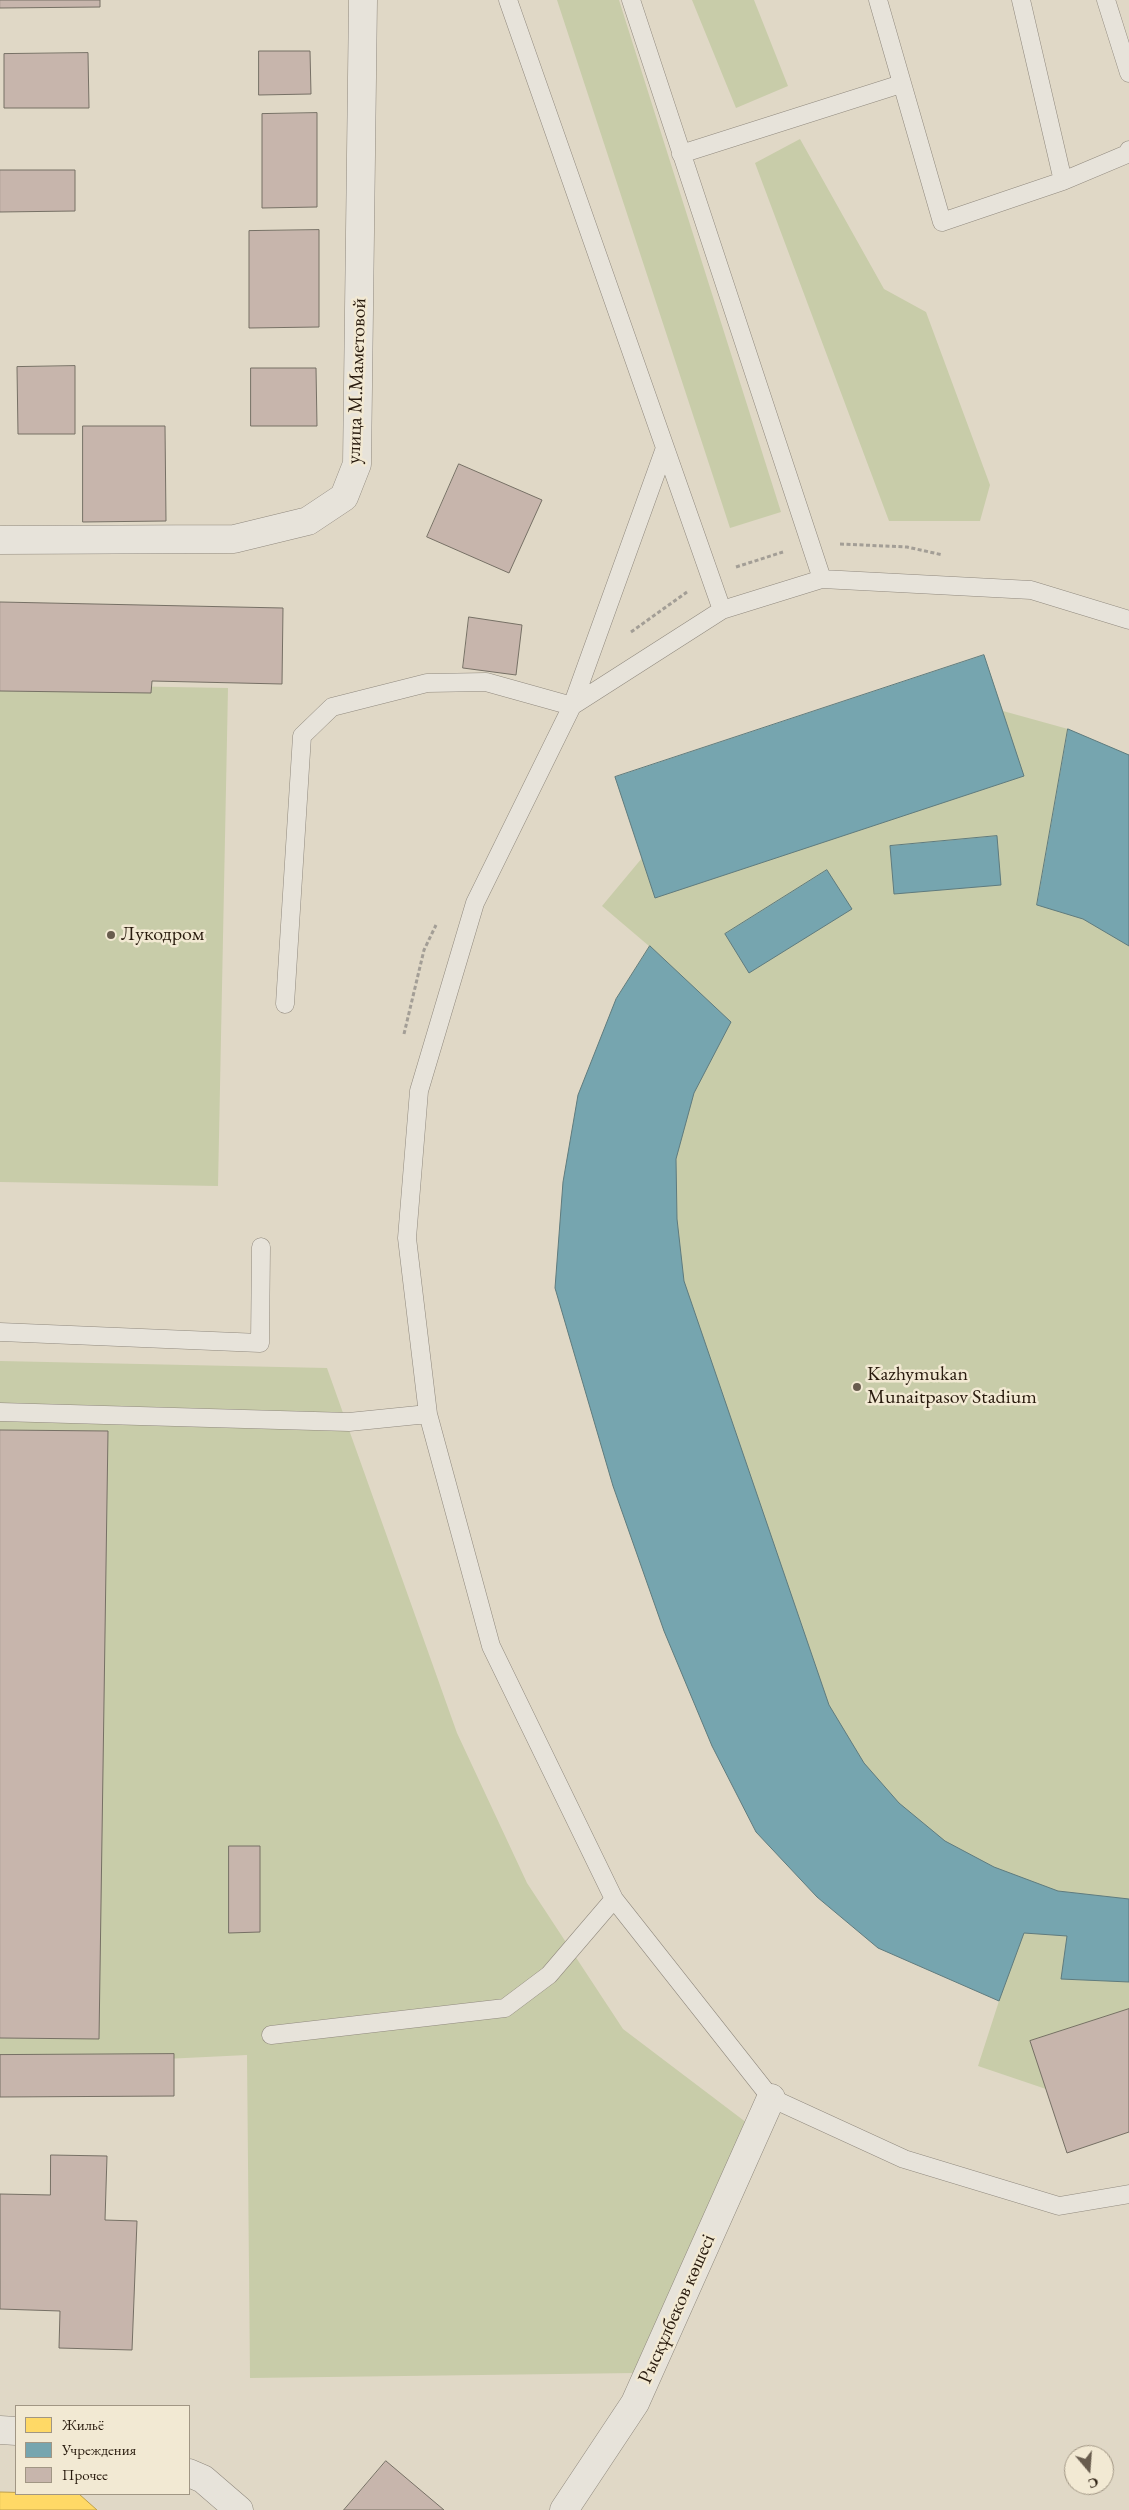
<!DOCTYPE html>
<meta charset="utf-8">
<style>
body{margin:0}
#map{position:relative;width:1129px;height:2510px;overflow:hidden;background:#e0d8c6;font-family:"EB Garamond",serif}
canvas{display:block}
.legend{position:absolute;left:15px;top:2405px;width:175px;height:90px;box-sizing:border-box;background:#f2e9d3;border:1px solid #a19684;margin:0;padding:6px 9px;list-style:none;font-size:15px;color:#281a0d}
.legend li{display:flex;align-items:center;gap:10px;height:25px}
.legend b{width:25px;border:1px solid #a19684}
.north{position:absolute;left:1064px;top:2445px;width:50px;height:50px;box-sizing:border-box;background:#f2e9d3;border:1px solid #a19684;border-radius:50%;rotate:162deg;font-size:14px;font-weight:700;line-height:20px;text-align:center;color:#281a0d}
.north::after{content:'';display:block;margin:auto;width:18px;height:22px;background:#685c4e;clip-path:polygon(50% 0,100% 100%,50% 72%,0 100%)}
</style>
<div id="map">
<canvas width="1129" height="2510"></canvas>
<ul class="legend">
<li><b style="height:14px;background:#ffd966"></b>Жильё</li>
<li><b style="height:14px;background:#76a5af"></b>Учреждения</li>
<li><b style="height:14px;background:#c7b5ac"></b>Прочее</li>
</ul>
<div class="north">С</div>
</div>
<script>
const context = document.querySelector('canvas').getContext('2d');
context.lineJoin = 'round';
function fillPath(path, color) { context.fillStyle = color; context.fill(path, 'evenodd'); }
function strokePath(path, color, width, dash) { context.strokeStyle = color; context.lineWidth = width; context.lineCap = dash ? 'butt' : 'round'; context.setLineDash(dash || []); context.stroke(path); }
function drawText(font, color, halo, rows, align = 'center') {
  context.font = font + ' "EB Garamond",serif'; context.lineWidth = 5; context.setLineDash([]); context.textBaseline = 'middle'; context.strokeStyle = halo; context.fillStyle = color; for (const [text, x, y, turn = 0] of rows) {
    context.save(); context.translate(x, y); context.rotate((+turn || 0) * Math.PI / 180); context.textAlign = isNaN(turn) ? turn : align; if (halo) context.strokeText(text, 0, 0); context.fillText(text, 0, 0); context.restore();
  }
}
fillPath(new Path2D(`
 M 557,0 L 619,0 L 781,512 L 730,528 Z
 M 692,0 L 754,0 L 788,86 L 736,108 Z
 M 800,139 L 884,289 L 926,312 L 990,485 L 980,521 L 889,521 L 755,163 Z
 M 984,655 L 1003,711 L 1068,729 L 1129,755 L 1129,2132 L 1067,2153 L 1046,2089 L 978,2066 L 999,2001 L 712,1746 L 664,1631 L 613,1486 L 555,1288 L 563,1182 L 578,1095 L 616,999 L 649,946 L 602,906 L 642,858 L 615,777 Z
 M 0,684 L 228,688 L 218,1186 L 0,1182 Z
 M 0,1361 L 327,1368 L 457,1733 L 527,1883 L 623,2029 L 747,2123 L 635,2373 L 250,2378 L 247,2055 L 0,2067 Z`), '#c8cca9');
const homes = new Path2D(`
 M 0,2492 L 79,2494 L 97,2510 L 0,2510 Z`);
fillPath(homes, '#ffd966');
strokePath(homes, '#bea04b', 1);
const public = new Path2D(`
 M 984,655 L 1024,776 L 655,898 L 615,777 Z
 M 1068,729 L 1129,755 L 1129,946 L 1083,919 L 1037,905 Z
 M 997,836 L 1001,885 L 894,894 L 890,846 Z
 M 827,870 L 852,909 L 749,973 L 725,934 Z
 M 650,946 L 731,1022 L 694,1093 L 676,1159 L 677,1219 L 684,1281 L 829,1705 L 864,1763 L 899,1803 L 945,1841 L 994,1867 L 1058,1891 L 1129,1899 L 1129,1982 L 1061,1979 L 1067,1936 L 1024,1933 L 999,2001 L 878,1948 L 817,1897 L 756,1832 L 712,1746 L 664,1631 L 613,1486 L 555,1288 L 563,1182 L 578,1095 L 616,999 Z`);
fillPath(public, '#76a5af');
strokePath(public, '#5f7b7e', 1);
const building = new Path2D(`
 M 0,0 L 100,0 L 100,7 L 0,8 Z
 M 259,51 L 310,51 L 311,94 L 259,95 Z
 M 88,53 L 89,108 L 4,108 L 4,54 Z
 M 317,113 L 317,207 L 262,208 L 262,114 Z
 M 0,170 L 75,170 L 75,211 L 0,212 Z
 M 319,230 L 319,327 L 249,328 L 249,231 Z
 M 75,366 L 75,434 L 18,434 L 17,367 Z
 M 251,368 L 316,368 L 317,426 L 251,426 Z
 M 83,426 L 165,426 L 166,521 L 83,522 Z
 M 459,464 L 542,500 L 509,573 L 427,537 Z
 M 0,602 L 283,608 L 282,684 L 152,681 L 151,693 L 0,691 Z
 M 469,617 L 522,625 L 516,675 L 463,668 Z
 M 0,1430 L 108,1431 L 99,2039 L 0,2038 Z
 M 229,1846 L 260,1846 L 260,1932 L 229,1933 Z
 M 1129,2009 L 1129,2132 L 1067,2153 L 1030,2041 Z
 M 174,2054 L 174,2096 L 0,2097 L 0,2055 Z
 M 51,2155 L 107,2156 L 105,2220 L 137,2221 L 132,2350 L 59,2348 L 60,2311 L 0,2309 L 0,2194 L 50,2195 Z
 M 386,2461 L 444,2510 L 344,2510 Z`);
fillPath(building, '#c7b5ac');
strokePath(building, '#767065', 1);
const lane = new Path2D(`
 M 508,0 L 722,610
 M 631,0 L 822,579
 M 878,0 L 942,222 L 1063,181 L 1127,154 L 1129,150
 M 1021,0 L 1063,181
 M 1106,0 L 1129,73
 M 681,154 L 901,84
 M 1129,620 L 1031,590 L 822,579 L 722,610 L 572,706 L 475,903 L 419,1091 L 407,1238 L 428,1414 L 491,1646 L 614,1899 L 771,2098 L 904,2159 L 1059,2206 L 1129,2194
 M 285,1004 L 302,736 L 332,707 L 427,683 L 486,682 L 572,706 L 665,448
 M 0,1332 L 260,1343 L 261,1247
 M 0,1412 L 349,1422 L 428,1414
 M 271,2035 L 505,2008 L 549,1975 L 614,1899`);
const street = new Path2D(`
 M 0,540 L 234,539 L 308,521 L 344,497 L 357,464 L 363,0
 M 0,2430 L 16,2431
 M 189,2473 L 203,2479 L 239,2510
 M 564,2510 L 635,2403 L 771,2098`);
strokePath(lane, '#90897e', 19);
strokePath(street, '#90897e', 29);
strokePath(new Path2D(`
 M 840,544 L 907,547 L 943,555
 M 736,567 L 783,552
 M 631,632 L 687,592
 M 404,1034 L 424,950 L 436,925`), '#a39e96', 3, [4, 2.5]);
strokePath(lane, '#e7e3da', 18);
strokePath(street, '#e7e3da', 28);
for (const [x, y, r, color] of [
 [111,935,5,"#685c4e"],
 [857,1387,5,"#685c4e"]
]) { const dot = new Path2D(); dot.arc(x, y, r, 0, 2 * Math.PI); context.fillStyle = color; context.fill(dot); strokePath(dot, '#f2e9d3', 2); }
drawText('20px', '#281a0d', '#f2e9d3', [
 ["улица М.Маметовой",357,381,-88],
 ["Рысқұлбеков көшесі",677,2309,-66]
]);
drawText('20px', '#281a0d', '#f2e9d3', [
 ["Лукодром",121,935],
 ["Kazhymukan",867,1375],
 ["Munaitpasov Stadium",867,1398]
], 'left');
</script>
